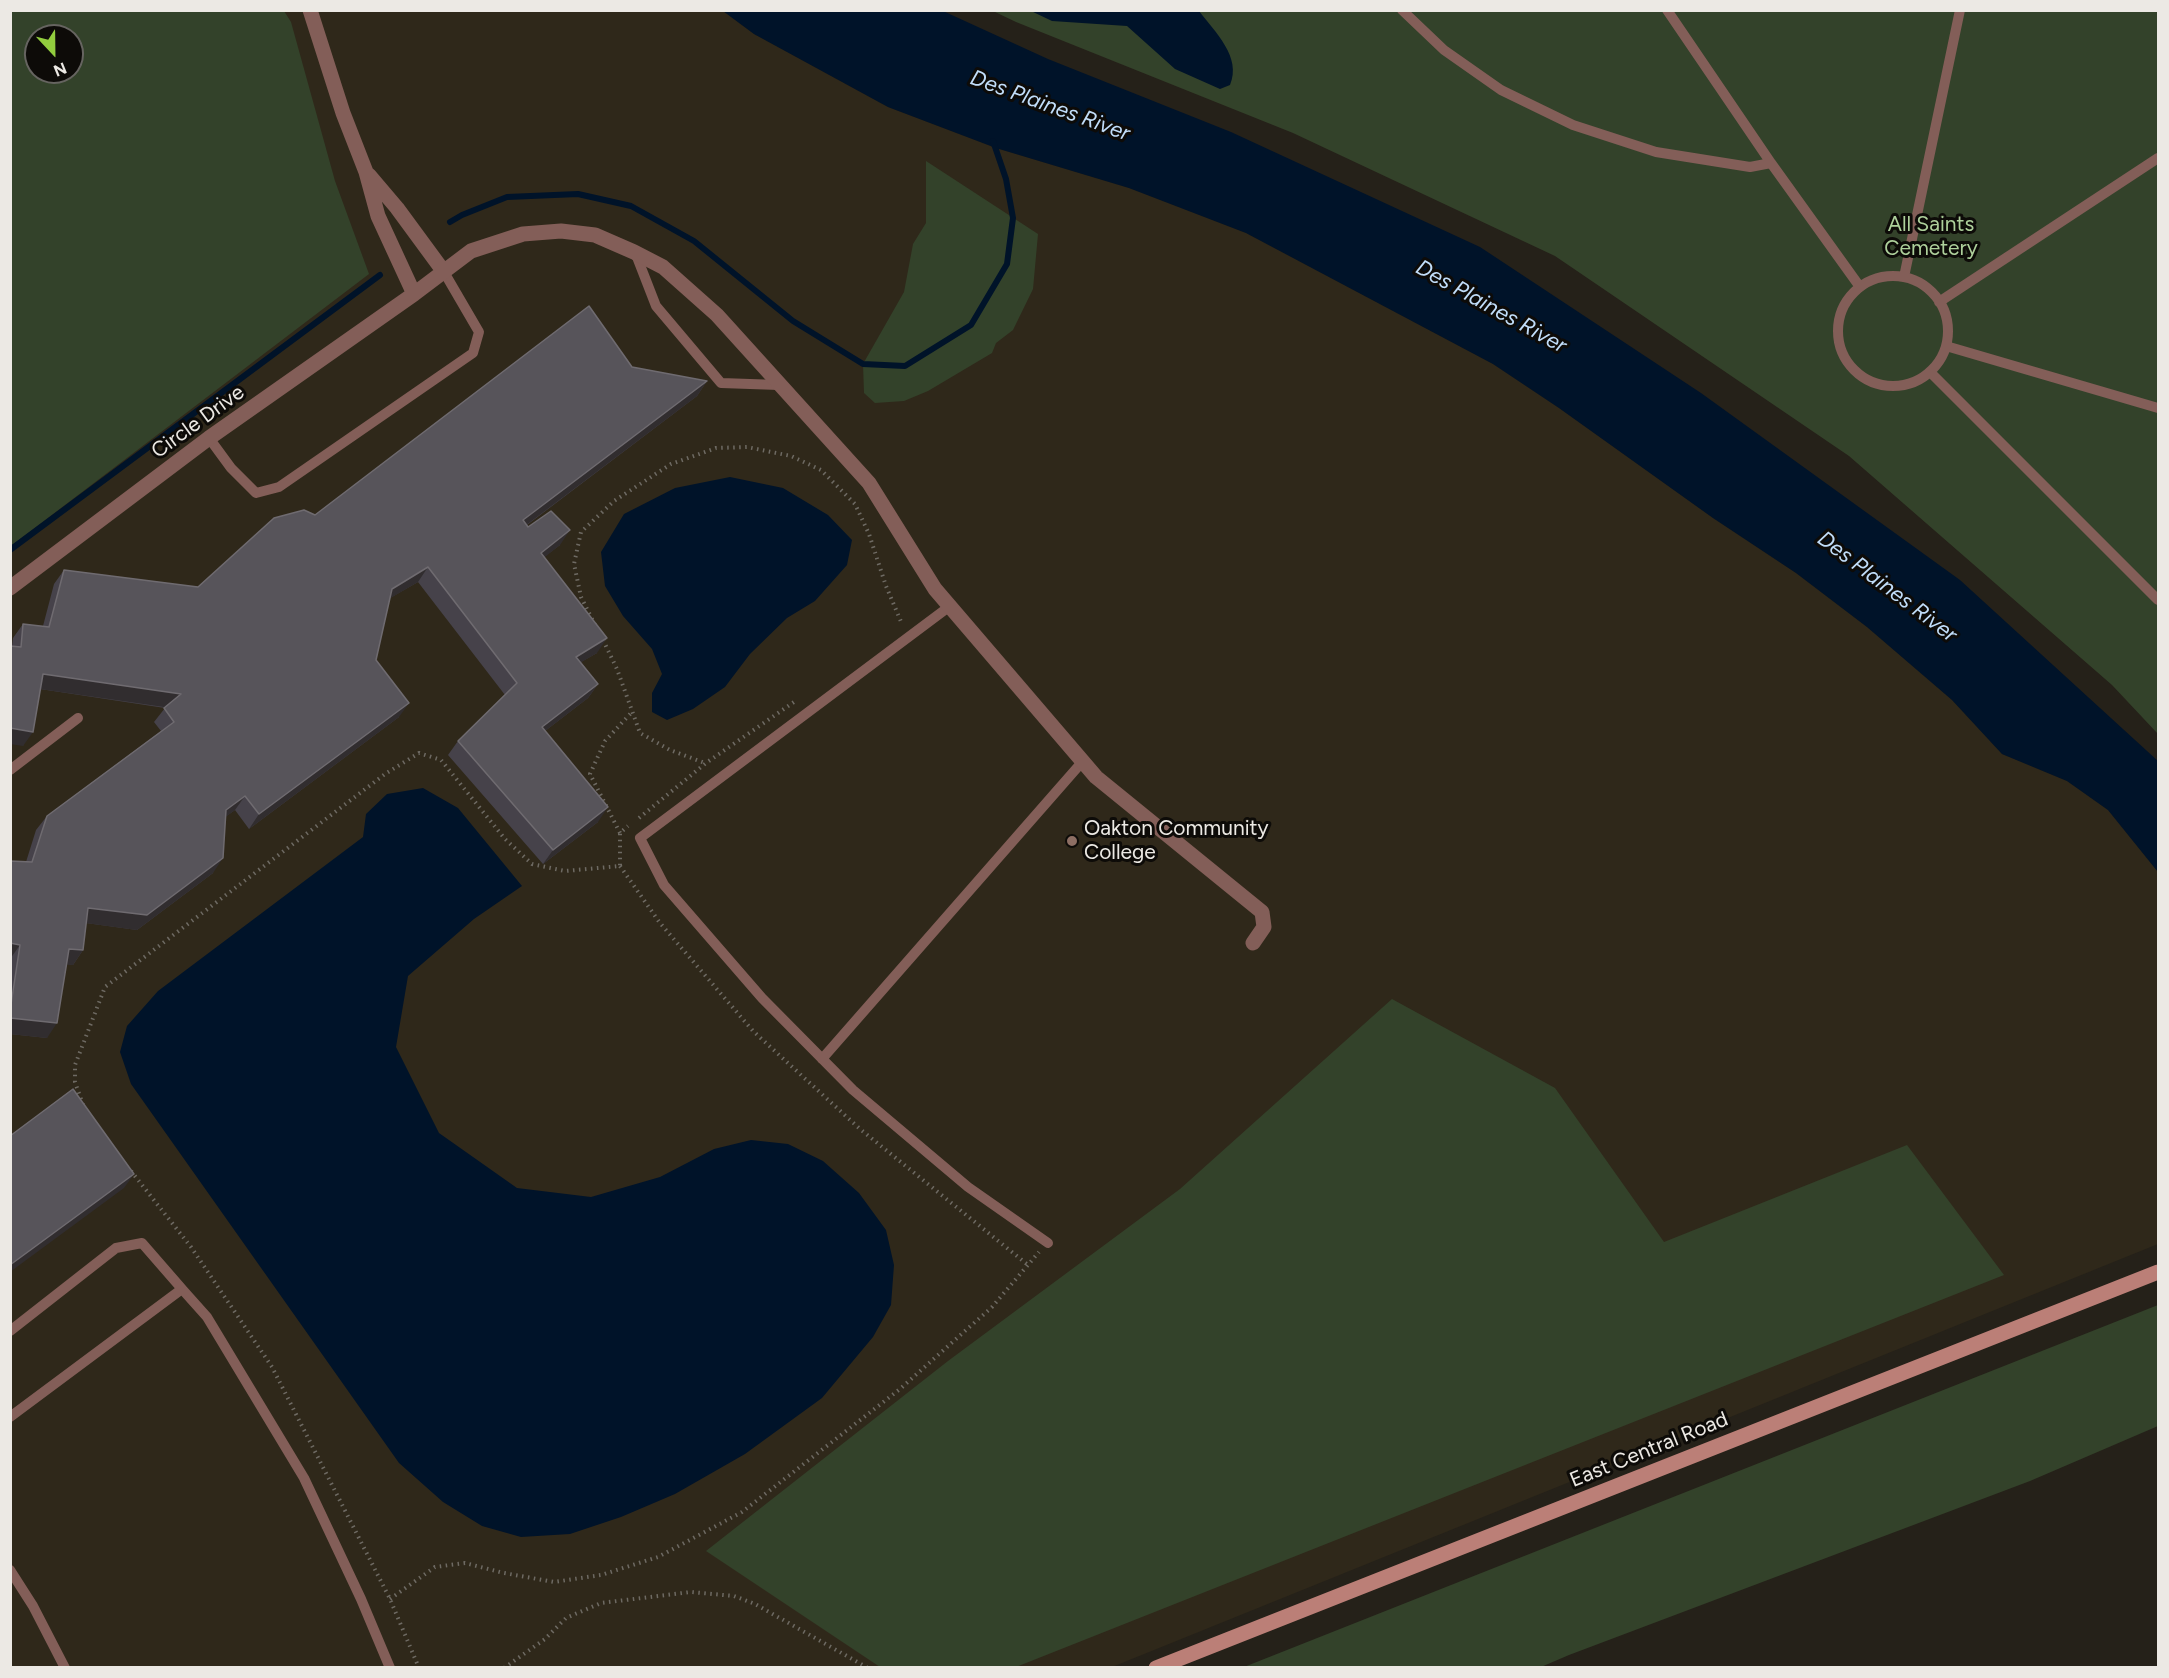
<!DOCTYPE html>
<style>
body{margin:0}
#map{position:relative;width:2169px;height:1678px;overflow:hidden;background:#252119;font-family:Figtree,sans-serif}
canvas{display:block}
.frame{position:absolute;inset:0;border:12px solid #ece9e4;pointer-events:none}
.north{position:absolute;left:24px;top:24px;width:60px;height:60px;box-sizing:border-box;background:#0d0b08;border:2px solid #666460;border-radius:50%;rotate:158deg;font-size:16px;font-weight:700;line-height:24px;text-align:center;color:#ece9e4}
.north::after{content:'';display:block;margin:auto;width:21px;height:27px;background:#92cd3e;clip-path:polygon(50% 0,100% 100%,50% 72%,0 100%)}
</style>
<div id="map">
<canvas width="2169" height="1678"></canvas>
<div class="frame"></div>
<div class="north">N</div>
</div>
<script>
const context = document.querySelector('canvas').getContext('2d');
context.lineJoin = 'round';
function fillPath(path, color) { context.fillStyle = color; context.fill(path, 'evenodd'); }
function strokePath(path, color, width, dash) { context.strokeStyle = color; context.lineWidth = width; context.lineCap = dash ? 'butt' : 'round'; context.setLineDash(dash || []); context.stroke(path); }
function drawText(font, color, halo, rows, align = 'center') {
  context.font = font + ' Figtree,sans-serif'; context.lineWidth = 6; context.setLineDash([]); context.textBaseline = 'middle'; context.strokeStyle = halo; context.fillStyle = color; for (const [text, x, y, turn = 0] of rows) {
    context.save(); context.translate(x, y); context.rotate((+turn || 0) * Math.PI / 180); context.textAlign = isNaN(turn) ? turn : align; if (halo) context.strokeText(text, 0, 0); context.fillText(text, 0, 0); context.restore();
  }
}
fillPath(new Path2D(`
 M 11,11 L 723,11 L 754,34 L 888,107 L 996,148 L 1129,188 L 1246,233 L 1493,364 L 1559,408 L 1713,518 L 1796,573 L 1867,627 L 1952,700 L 2002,754 L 2067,781 L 2108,810 L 2158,872 L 2158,1244 L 1112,1667 L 11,1668 ZM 36,36 L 72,36 L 72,72 L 36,72 Z`), '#2f281a');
fillPath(new Path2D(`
 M 11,10 L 284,11 L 291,22 L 335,181 L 369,274 L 11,546 ZM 36,36 L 72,36 L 72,72 L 36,72 Z
 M 993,11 L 2158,11 L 2158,734 L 2112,685 L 1849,456 L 1555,256 L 1293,133 L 1016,22 Z
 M 926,161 L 1038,234 L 1033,289 L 1013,330 L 996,343 L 992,353 L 928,391 L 904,401 L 875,403 L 864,393 L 863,364 L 904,292 L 913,244 L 926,223 Z
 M 1392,999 L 1555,1088 L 1664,1242 L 1907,1145 L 2004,1275 L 1016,1667 L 880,1667 L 706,1551 L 948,1361 L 1180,1189 Z
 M 2158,1305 L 2158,1426 L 2030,1481 L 1569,1655 L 1541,1667 L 1244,1667 Z`), '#33422a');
fillPath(new Path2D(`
 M 723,11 L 943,11 L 1048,59 L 1231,132 L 1480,247 L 1701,393 L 1960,580 L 2158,761 L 2158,872 L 2108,810 L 2067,781 L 2002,754 L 1952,700 L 1867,627 L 1796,573 L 1713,518 L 1559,408 L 1493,364 L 1246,233 L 1129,188 L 996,148 L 888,107 L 754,34 Z
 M 1031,11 L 1199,11 C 1215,32 1242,57 1230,85 L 1220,89 L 1175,69 L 1127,26 L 1052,21 Z
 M 730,477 L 783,488 L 828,515 L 852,540 L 847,565 L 815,601 L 787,618 L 750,654 L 725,687 L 693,709 L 667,720 L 652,712 L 652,693 L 662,674 L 652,649 L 623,616 L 605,586 L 601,552 L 624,514 L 675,488 Z
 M 423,788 L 458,808 L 522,886 L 474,919 L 408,976 L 396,1047 L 439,1133 L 517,1188 L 591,1197 L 660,1177 L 714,1149 L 751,1140 L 788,1144 L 823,1161 L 859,1193 L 886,1230 L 894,1265 L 891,1305 L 873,1337 L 822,1398 L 745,1454 L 675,1494 L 621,1517 L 570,1534 L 521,1537 L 482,1526 L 443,1502 L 399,1463 L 131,1084 L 120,1052 L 127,1026 L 158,991 L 363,837 L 366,814 L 387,794 Z`), '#001329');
strokePath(new Path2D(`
 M 450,222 L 462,215 L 507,197 L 578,194 L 631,206 L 694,241 L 793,321 L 863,364 L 905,366 L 971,325 L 1007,264 L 1013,218 L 1006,179 L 993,141
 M 10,550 L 380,275`), '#001329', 6);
strokePath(new Path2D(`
 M 595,625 L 581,597 L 574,564 L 581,532 L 614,501 L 671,464 L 716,448 L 747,447 L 791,456 L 821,470 L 855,504 L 869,534 L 886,586 L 902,624
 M 603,640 L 617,669 L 640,733 L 670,750 L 705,763
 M 639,818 L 706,763 L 794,702
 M 620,833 L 590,774 L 605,741 L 632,712
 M 620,866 L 660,923 L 753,1031 L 860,1129 L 1028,1265
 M 83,1105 L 75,1082 L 75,1065 L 105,987 L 385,774 L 419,753 L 441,760 L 505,839 L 532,864 L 565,871 L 620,866 L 620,833 L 628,826
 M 131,1171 L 191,1247 L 272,1367 L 390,1599 L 419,1668
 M 390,1599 L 435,1567 L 465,1563 L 504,1573 L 554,1582 L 601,1575 L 658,1557 L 742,1512 L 900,1389 L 992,1307 L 1039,1252
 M 504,1668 L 545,1639 L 566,1618 L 601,1603 L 691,1592 L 734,1596 L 755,1604 L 868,1668`), '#6e6a63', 4, [1.5, 4.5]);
strokePath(new Path2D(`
 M 1402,10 L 1444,50 L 1501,90 L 1573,125 L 1656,152 L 1750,167 L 1771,163 L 1860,287
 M 1667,10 L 1771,163
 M 635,252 L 656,306 L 721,383 L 779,385
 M1838 331a55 55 0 1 1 110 0a55 55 0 1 1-110 0Z
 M 1904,277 L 1960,10
 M 1939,302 L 2158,158
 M 1946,346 L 2158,408
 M 1930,372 L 2158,600
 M 209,438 L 231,468 L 256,493 L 279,487 L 473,353 L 479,332 L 444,272
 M 950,606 L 640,838 L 664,885 L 762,998 L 853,1090 L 968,1187 L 1048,1243
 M 10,770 L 78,718
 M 822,1059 L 1083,761
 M 10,1331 L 116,1248 L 142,1243 L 182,1289
 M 10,1417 L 182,1289 L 207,1317 L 304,1478 L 361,1599 L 390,1668
 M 10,1570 L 33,1606 L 65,1668`), '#835e58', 10);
strokePath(new Path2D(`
 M 310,10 L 343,113 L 366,172 L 378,216 L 414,294
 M 369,175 L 397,208 L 444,272
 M 10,588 L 209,438 L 414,294 L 471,251 L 523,234 L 561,231 L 595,235 L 634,252 L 663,267 L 717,315 L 869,483 L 935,589 L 1096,777 L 1262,912 L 1264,927 L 1253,943`), '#835e58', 15);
strokePath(new Path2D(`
 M 1156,1668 L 2158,1272`), '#bb7f77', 15);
fillPath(new Path2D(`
 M 632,367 L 707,381 L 697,396 L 527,525 L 528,527 L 560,545 L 544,557 L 597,653 L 581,662 L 598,684 L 588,698 L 545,731 L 598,822 L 543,864 L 448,755 L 458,741 L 505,695 L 418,582 L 390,598 L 376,660 L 399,717 L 249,829 L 235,810 L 225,817 L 213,873 L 137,930 L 86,923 L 83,950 L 73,965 L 67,964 L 47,1038 L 10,1034 L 10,861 L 26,862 L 36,830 L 47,816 L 161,731 L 154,722 L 165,708 L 40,689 L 23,746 L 12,646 L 13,638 L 23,624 L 43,626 L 54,584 L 64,570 L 198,587 L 315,515 Z`), '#46424a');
fillPath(new Path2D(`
 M 707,381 L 697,396 L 513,535 L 523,520 Z
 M 570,530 L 560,545 L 531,568 L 541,553 Z
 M 428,567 L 418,582 L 382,603 L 392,589 Z
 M 607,638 L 597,653 L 566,671 L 576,657 Z
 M 43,674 L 181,694 L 171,708 L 33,688 Z
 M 598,684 L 588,698 L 532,741 L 542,727 Z
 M 409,703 L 399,717 L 249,829 L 259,814 Z
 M 10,728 L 33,732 L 23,746 L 10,744 Z
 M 245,796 L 235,810 L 216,824 L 226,810 Z
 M 608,807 L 598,822 L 543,864 L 553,850 Z
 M 223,858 L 213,873 L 137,930 L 78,922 L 88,908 Z
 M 10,943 L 20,945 L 10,959 Z
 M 69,949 L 83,950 L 73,965 L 59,964 Z
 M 10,1018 L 57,1023 L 47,1038 L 10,1034 Z
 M 134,1174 L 124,1188 L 10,1272 L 10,1265 Z`), '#312d2f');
const building = new Path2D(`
 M 589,306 L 632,367 L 707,381 L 523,520 L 528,527 L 551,511 L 570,530 L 541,553 L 607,638 L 576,657 L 598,684 L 542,727 L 608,807 L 553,850 L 458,741 L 517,683 L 428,567 L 392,589 L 376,660 L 409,703 L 259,814 L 245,796 L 226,810 L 223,858 L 147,915 L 88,908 L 83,950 L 69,949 L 57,1023 L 10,1018 L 10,1011 L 20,945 L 10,943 L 10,861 L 32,862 L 47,816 L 174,722 L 164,708 L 181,694 L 43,674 L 33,732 L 10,728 L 10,646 L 21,647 L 23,624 L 49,627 L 64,570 L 198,587 L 274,518 L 304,510 L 315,515 Z
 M 73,1089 L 134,1174 L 10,1265 L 10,1136 Z`);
fillPath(building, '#57545a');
strokePath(building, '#6f6b70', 1.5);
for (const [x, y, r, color] of [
 [1072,841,6,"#8d6e63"]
]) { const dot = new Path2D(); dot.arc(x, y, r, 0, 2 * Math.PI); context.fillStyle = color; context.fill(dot); strokePath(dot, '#0d0b08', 2); }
drawText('21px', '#aed09b', '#0d0b08', [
 ["All Saints",1931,225],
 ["Cemetery",1931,249]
]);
drawText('21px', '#ece9e4', '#0d0b08', [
 ["Circle Drive",198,422,-36],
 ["East Central Road",1649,1450,-22]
]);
drawText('21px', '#ece9e4', '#0d0b08', [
 ["Oakton Community",1084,829],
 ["College",1084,853]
], 'left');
drawText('italic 22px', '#c1ddf9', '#0d0b08', [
 ["Des Plaines River",1050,106,20],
 ["Des Plaines River",1491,307,29],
 ["Des Plaines River",1887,587,37]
]);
</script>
